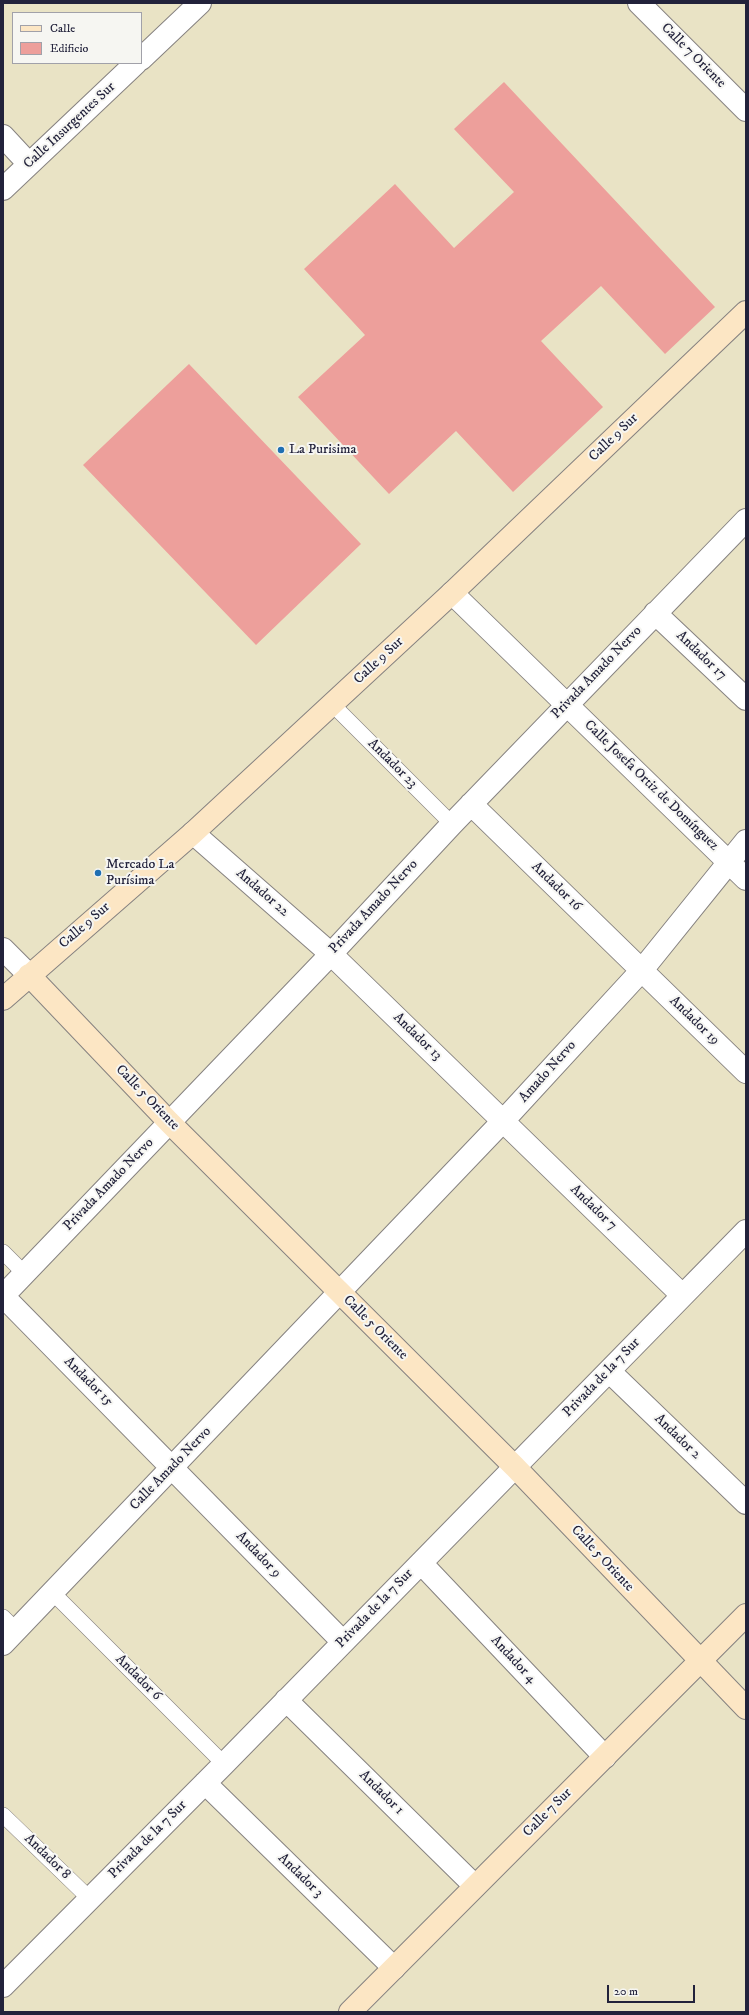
<!DOCTYPE html>
<meta charset="utf-8">
<style>
body{margin:0}
#map{position:relative;width:749px;height:2015px;overflow:hidden;background:#e9e3c5;font-family:"IM FELL DW Pica",serif}
canvas{display:block}
.frame{position:absolute;inset:0;border:4px solid #22223b;pointer-events:none}
.legend{position:absolute;left:12px;top:12px;width:130px;height:52px;box-sizing:border-box;background:#f6f6f2;border:1px solid #a1a1a9;margin:0;padding:5px 7px;list-style:none;font-size:12px;color:#22223b}
.legend li{display:flex;align-items:center;gap:8px;height:20px}
.legend b{width:20px;border:1px solid #a1a1a9}
.scale{position:absolute;left:607px;top:1985px;width:88px;height:18px;box-sizing:border-box;border:2px solid #22223b;border-top:0;padding-left:5px;font-size:12px;line-height:14px;white-space:nowrap;color:#22223b;-webkit-text-stroke:3px #f6f6f2;paint-order:stroke}
</style>
<div id="map">
<canvas width="749" height="2015"></canvas>
<div class="frame"></div>
<ul class="legend">
<li><b style="height:5px;background:#fce6c4"></b>Calle</li>
<li><b style="height:11px;background:#ed9f9b"></b>Edificio</li>
</ul>
<div class="scale">20 m</div>
</div>
<script>
const context = document.querySelector('canvas').getContext('2d');
context.lineJoin = 'round';
function fillPath(path, color) { context.fillStyle = color; context.fill(path, 'evenodd'); }
function strokePath(path, color, width, dash) { context.strokeStyle = color; context.lineWidth = width; context.lineCap = dash ? 'butt' : 'round'; context.setLineDash(dash || []); context.stroke(path); }
function drawText(font, color, halo, rows, align = 'center') {
  context.font = font + ' "IM FELL DW Pica",serif'; context.lineWidth = 4; context.setLineDash([]); context.textBaseline = 'middle'; context.strokeStyle = halo; context.fillStyle = color; for (const [text, x, y, turn = 0] of rows) {
    context.save(); context.translate(x, y); context.rotate((+turn || 0) * Math.PI / 180); context.textAlign = isNaN(turn) ? turn : align; if (halo) context.strokeText(text, 0, 0); context.fillText(text, 0, 0); context.restore();
  }
}
fillPath(new Path2D(`
 M 504,82 L 715,307 L 665,354 L 601,286 L 541,341 L 603,407 L 513,492 L 456,431 L 389,494 L 298,397 L 365,335 L 304,269 L 395,184 L 454,248 L 514,192 L 454,129 Z
 M 189,364 L 361,544 L 256,645 L 83,465 Z`), '#ed9f9b');
const lane = new Path2D(`
 M 332,704 L 452,824
 M 3,1252 L 24,1273
 M 52,1592 L 224,1764
 M 3,1617 L 16,1630
 M 3,1815 L 90,1899`);
const street = new Path2D(`
 M 639,3 L 746,110
 M 141,59 L 200,3
 M 3,136 L 29,164
 M 3,189 L 136,63
 M 452,593 L 746,879
 M 655,613 L 746,699
 M 471,804 L 746,1072
 M 193,833 L 331,954 L 682,1295
 M 3,949 L 29,975
 M 3,1296 L 331,954 L 452,824 L 746,520
 M 3,1296 L 343,1642
 M 609,1371 L 746,1503
 M 421,1563 L 605,1757
 M 3,1644 L 504,1120 L 642,970 L 746,841
 M 286,1700 L 475,1886
 M 205,1783 L 394,1968
 M 3,1986 L 224,1764 L 746,1231`);
const secondary = new Path2D(`
 M 29,975 L 169,1122 L 515,1467 L 746,1708
 M 3,999 L 193,833 L 452,593 L 746,312
 M 350,2012 L 746,1615`);
strokePath(lane, '#868280', 16);
strokePath(street, '#868280', 24);
strokePath(secondary, '#868280', 24);
strokePath(lane, '#fff', 15);
strokePath(street, '#fff', 22);
strokePath(secondary, '#fce6c4', 22);
for (const [x, y, r, color] of [
 [281,450,4,"#1f6fb2"],
 [98,873,4,"#1f6fb2"]
]) { const dot = new Path2D(); dot.arc(x, y, r, 0, 2 * Math.PI); context.fillStyle = color; context.fill(dot); strokePath(dot, '#f6f6f2', 1.5); }
drawText('14px', '#22223b', '#f6f6f2', [
 ["Calle 7 Oriente",693,56,45],
 ["Calle Insurgentes Sur",70,126,-43],
 ["Calle 9 Sur",614,438,-44],
 ["Andador 17",701,656,44],
 ["Calle 9 Sur",379,661,-43],
 ["Privada Amado Nervo",597,673,-46],
 ["Andador 23",392,764,45],
 ["Calle Josefa Ortiz de Domínguez",651,786,44],
 ["Andador 16",556,887,44],
 ["Andador 22",262,893,41],
 ["Privada Amado Nervo",374,907,-47],
 ["Calle 9 Sur",85,926,-41],
 ["Andador 19",694,1021,44],
 ["Andador 13",417,1037,44],
 ["Amado Nervo",548,1072,-48],
 ["Calle 5 Oriente",147,1098,46],
 ["Privada Amado Nervo",109,1185,-46],
 ["Andador 7",593,1208,44],
 ["Calle 5 Oriente",375,1328,45],
 ["Privada de la 7 Sur",602,1378,-46],
 ["Andador 15",88,1382,45],
 ["Andador 2",677,1437,44],
 ["Calle Amado Nervo",171,1469,-46],
 ["Andador 9",258,1555,46],
 ["Calle 5 Oriente",602,1559,47],
 ["Privada de la 7 Sur",375,1609,-46],
 ["Andador 4",513,1660,47],
 ["Andador 6",138,1678,45],
 ["Andador 1",381,1793,45],
 ["Calle 7 Sur",548,1813,-45],
 ["Privada de la 7 Sur",148,1840,-45],
 ["Andador 8",47,1857,44],
 ["Andador 3",300,1876,44]
]);
drawText('14px', '#22223b', '#f6f6f2', [
 ["La Purisima",289,450],
 ["Mercado La",106,865],
 ["Purísima",106,881]
], 'left');
</script>
